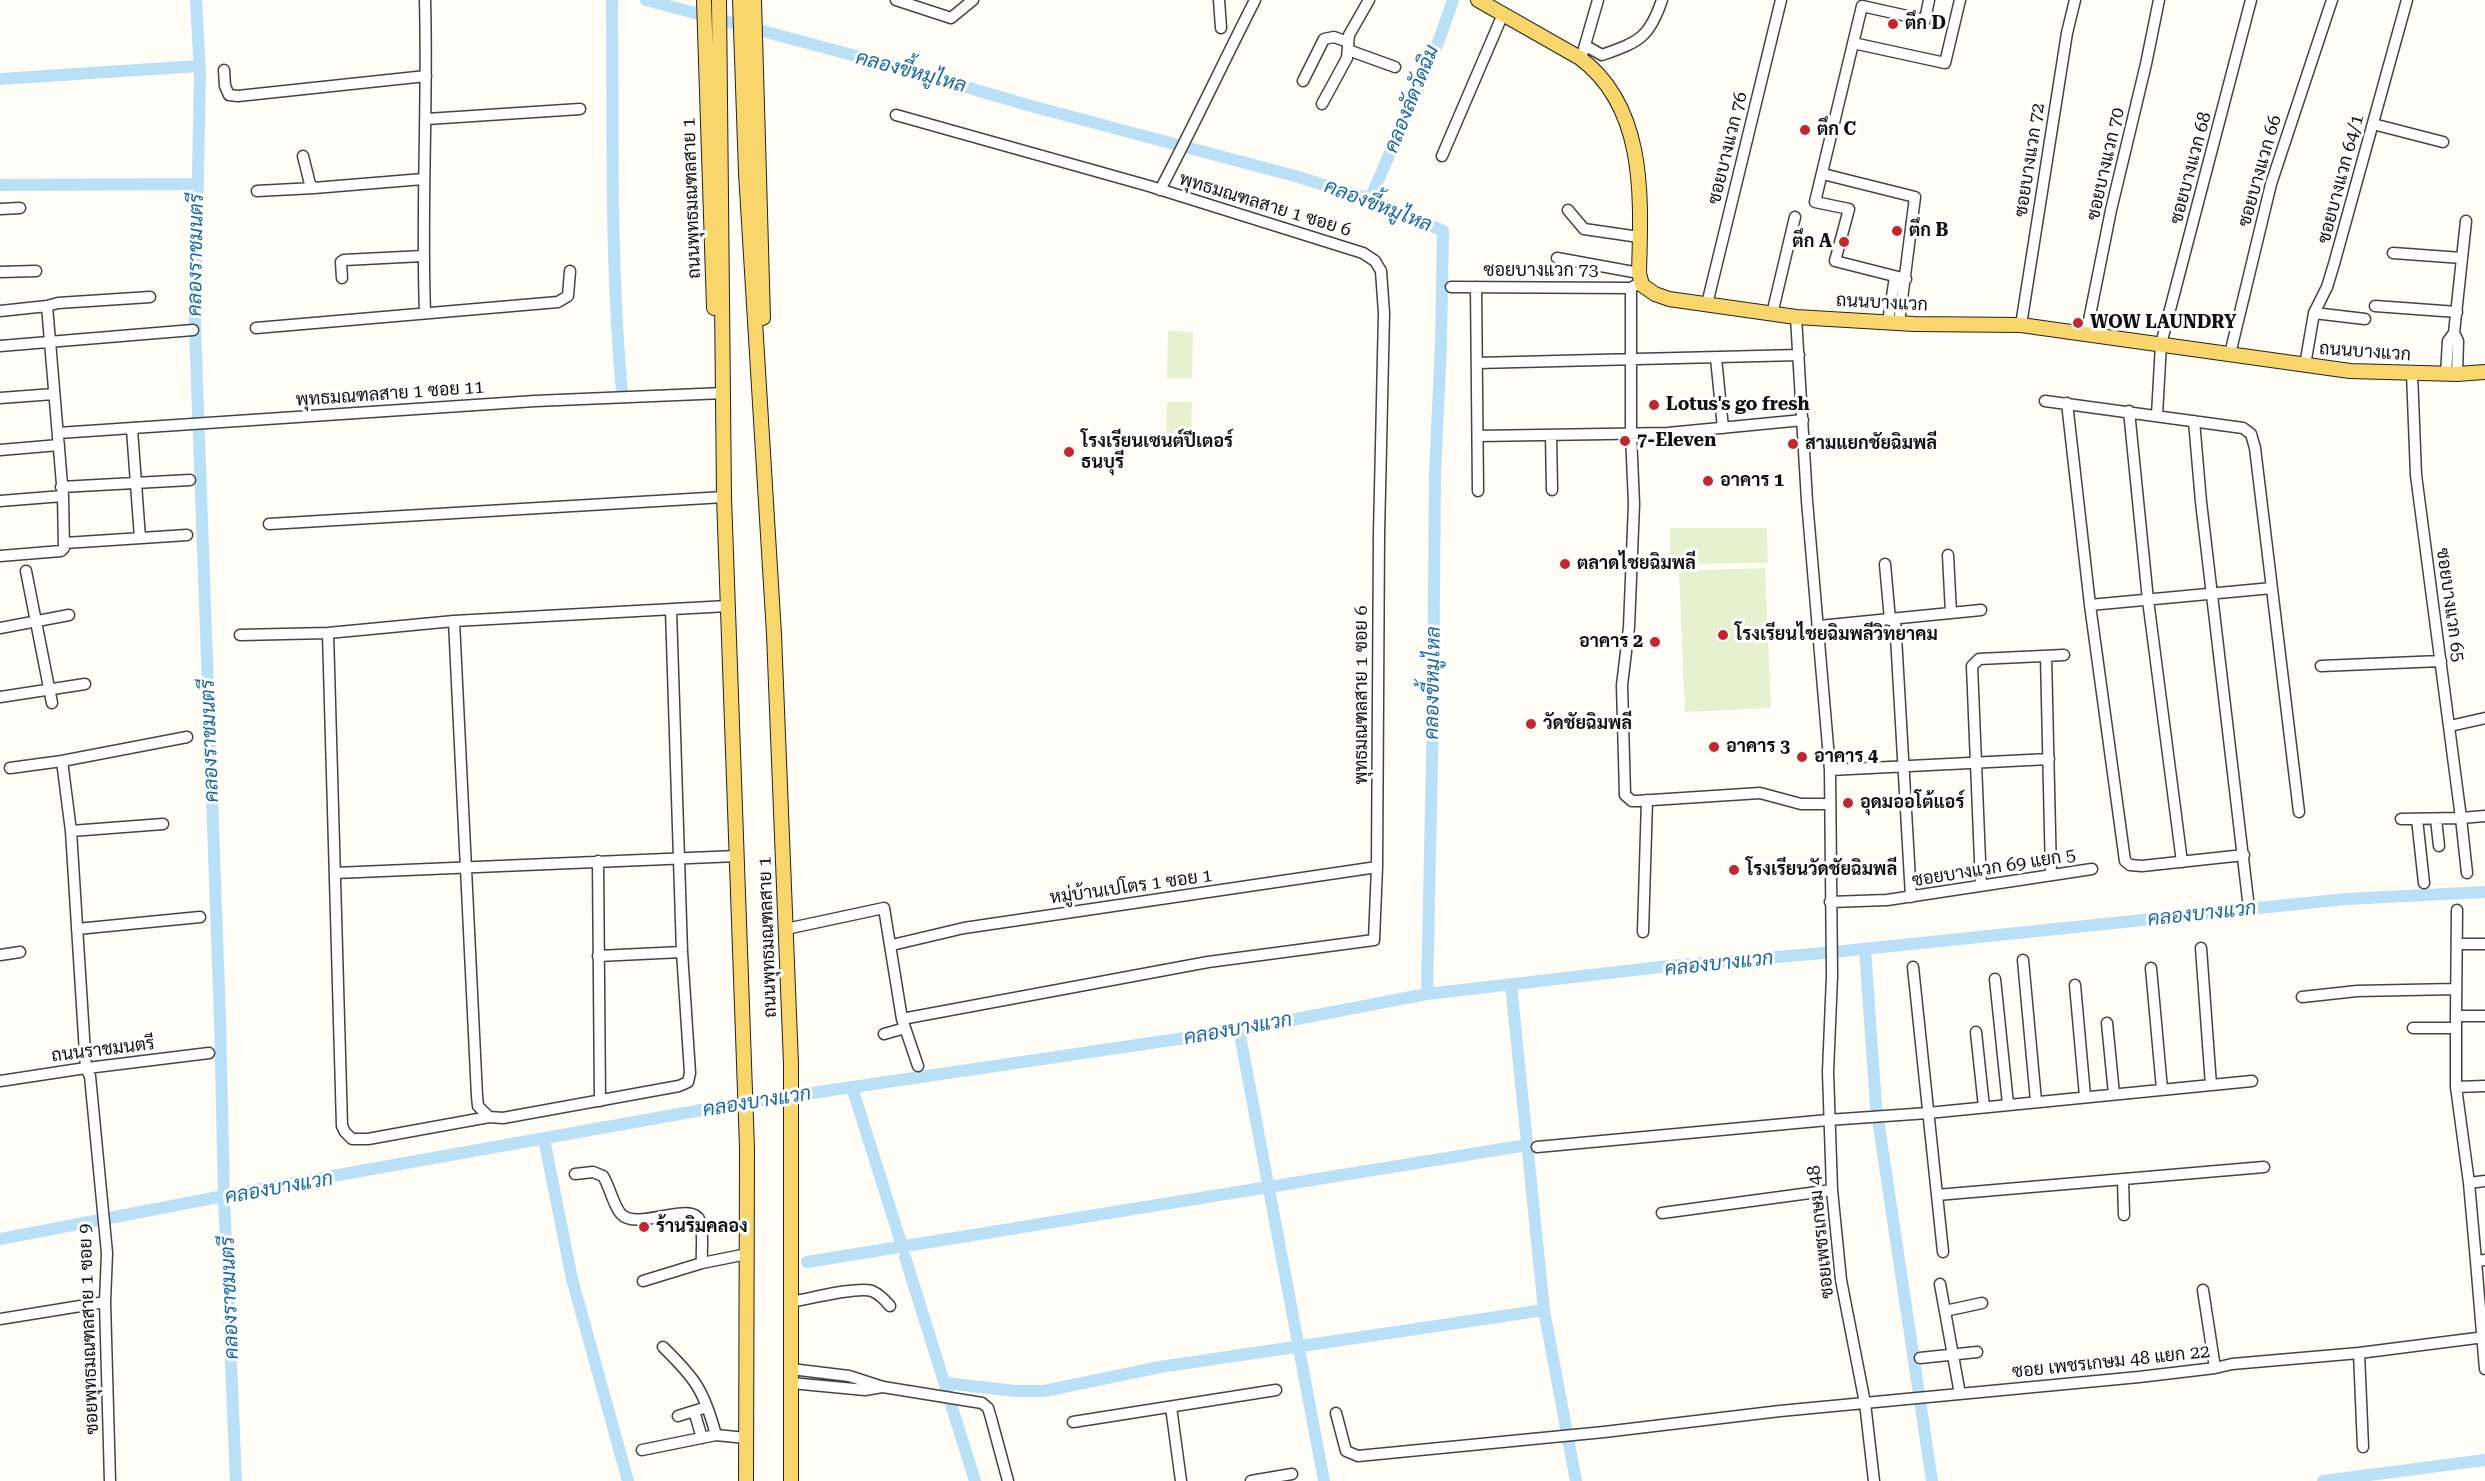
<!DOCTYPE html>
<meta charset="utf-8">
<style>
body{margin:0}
canvas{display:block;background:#fffdf5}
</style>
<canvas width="2485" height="1481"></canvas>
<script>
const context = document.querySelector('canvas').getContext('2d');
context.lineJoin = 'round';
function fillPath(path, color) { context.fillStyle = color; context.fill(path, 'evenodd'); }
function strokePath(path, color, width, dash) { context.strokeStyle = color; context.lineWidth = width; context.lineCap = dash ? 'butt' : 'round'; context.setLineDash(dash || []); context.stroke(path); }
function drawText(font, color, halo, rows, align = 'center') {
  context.font = font + ' "Roboto Serif",Sarabun,serif'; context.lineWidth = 6; context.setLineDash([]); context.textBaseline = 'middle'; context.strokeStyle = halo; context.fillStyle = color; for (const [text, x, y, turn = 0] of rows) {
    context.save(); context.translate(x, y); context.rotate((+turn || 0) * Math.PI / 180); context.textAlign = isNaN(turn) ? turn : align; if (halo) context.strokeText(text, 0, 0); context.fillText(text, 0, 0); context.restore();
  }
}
fillPath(new Path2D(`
 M 1168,331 L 1193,332 L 1192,378 L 1167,378 Z
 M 1167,402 L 1192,402 L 1191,449 L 1166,448 Z
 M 1670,528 L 1767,528 L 1768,563 L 1670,564 Z
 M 1765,568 L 1771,708 L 1685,712 L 1679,571 Z`), '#e6f2cf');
strokePath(new Path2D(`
 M 196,0 L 200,74 L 195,328 L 220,1019 L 224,1196 L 236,1481
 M 612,0 C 613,130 610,262 622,392
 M 646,0 L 901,68 L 1031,106 L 1295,176 L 1370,199 L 1443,231 L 1441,345 L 1435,471 L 1433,714 L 1427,994
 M 0,79 L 199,66
 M 0,185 L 198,184
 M 1370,199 L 1439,40 L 1453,0
 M 1865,949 L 1876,1106 L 1932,1481
 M 1511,985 L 1544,1310 L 1576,1481
 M 1239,1030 L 1324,1481
 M 852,1087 L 902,1246
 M 544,1139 L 572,1279 L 628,1481
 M 0,1239 L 260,1189 L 724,1106 L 1239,1030 L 1427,994 L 1669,966 L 1824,953 L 2346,899 L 2485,892
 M 905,1257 L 975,1481
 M 807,1262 L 1527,1145
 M 945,1383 L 1016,1391 L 1044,1391 L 1160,1367 L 1544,1310
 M 2323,1481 L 2485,1460`), '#b9e0f7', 12);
const minor = new Path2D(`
 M 425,0 C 428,104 421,208 425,312
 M 896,0 L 951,18 L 973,0
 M 1219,0 L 1221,28
 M 1853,43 L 1945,63 L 1960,0
 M 1586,46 L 1602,55 C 1638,42 1649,39 1662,0
 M 1348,50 L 1395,67
 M 1583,52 L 1598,0
 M 224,70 L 225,86 L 229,95 L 238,96 L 426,76
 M 1303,81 L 1324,39 L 1334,37 L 1348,42
 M 1322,104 L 1347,58 L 1349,35 L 1369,0
 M 896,115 L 1149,186 L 1363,253 L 1375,261 L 1381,271 L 1384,313 L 1379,534 L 1377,867 L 1374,940 L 1208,962 L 902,1019
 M 427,119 L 580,109
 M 2373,124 L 2443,142
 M 303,156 L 310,184 L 314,188 L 423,179
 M 1442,156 L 1503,14
 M 1823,174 L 1915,197 L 1899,323
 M 1160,190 C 1193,127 1223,63 1255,0
 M 257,191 L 314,188
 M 0,209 L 20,208
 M 1568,210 L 1584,229 L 1639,237
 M 2393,253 L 2462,258
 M 1557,258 L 1639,273
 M 0,272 L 36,271
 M 342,278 L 341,262 L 344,260 L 423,256
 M 1906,279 L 1835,261 L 1849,209 L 1815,202 L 1862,6 L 1925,20 L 1929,0
 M 1641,282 L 1631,288 L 1631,434 L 1634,504 L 1629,627 L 1622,685 L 1625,795 L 1632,801 L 1637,801 L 1760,793 L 1801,804 L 1830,804
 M 1451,287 L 1631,288
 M 1476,287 L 1478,491
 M 1707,304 L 1781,0
 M 2375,306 L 2457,312
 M 0,311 L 47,306 L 58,303 L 150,297
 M 2314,313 L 2365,319
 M 1772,314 L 1795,217
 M 1796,317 L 1807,501 L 1830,770 L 1832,976 L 1828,1072 L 1832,1190 L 1841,1280 L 1865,1403 L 1874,1481
 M 1888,322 L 1895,277
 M 2021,325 L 2067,33 L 2075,0
 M 256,328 L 558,302 L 568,296 L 570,271
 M 2454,333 L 2458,341 L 2457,374
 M 2086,335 L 2111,210 L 2146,64 L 2159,0
 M 0,346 L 193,330
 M 2230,354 L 2271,184 L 2332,0
 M 1716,358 L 1723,428
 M 1477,363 L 1799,355
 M 2305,365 L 2314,313 L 2327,287 L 2334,264 L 2407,0
 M 2412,373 L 2416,475 L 2461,818 L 2485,816
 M 2446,374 L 2448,341 L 2454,333 L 2466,221
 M 0,398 L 54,394
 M 2045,401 L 2243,428 L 2251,434 L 2255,448 L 2299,812
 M 2067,403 L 2090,605 L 2125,861 L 2130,865 L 2142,866 L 2244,855
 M 2129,411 L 2148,600 L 2182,862
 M 2157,415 L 2161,344 L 2251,0
 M 2194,421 L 2201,502 L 2248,900
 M 132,429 L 140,538
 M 58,433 L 535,401 L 724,393
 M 1551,435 L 1552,490
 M 1478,436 L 1668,433 L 1803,420
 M 0,450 L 59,445
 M 61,487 L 190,480
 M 0,501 L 63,496
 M 269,524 L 724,497
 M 65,543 L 187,535
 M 1948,555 L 1951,613
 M 0,556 L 61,551 L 64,548 L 63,496 L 47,306
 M 1885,564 L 1890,620
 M 26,571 L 52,703
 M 2090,605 L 2272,588
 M 1895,619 L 1911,897
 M 454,621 L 477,1096 L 478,1106 L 489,1117
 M 1819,626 L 1981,610
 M 0,628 L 69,615
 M 328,633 L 342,1126 L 345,1132 L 352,1139 L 368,1139 L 489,1117 L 503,1118 L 679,1086 L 688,1082 L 690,1073 L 682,952 L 671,610
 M 240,635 L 328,633 L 454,621 L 728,606
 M 2046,656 L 2051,875
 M 2321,666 L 2441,661
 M 0,697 L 85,684
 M 2450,726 L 2485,718
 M 62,761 L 71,831 L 86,1069 L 90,1076 L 107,1253 L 105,1302 L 110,1481
 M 10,768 L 62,761 L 187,737
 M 1830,770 L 2049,759
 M 2401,819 L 2461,818 L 2467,873
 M 2417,819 L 2424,883
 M 2436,819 L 2439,846
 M 71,831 L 163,824
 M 598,861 L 600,1101
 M 335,873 L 737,856
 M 1981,885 L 1972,666 L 1979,659 L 2064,655
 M 1830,902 L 1887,900 L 2092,869
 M 77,929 L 200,917
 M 786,929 L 884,908 L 902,1019 L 918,1066
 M 1643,932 L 1647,800
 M 2463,944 L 2485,944
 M 892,945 L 964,928 L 1377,867
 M 2201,948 L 2211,1085
 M 0,955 L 20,952
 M 598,956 L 682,952
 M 2023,960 L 2036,1101
 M 1913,967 L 1937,1195 L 2264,1167
 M 2151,968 L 2162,1089
 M 1995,979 L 2008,1104
 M 2075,985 L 2085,1096
 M 2302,997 L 2357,991 L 2455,989
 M 2456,1016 L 2457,910
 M 2107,1023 L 2114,1094
 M 2413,1028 L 2456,1028
 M 1976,1032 L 1984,1107
 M 884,1034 L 905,1028
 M 0,1081 L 79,1069 L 209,1053
 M 2456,1087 L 2456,1016 L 2485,1016
 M 1537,1147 L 1828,1120 L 1928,1113 L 2252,1081
 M 575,1174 L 593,1172 L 603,1176 C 610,1187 613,1205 621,1214 C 638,1232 692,1199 700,1221 C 704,1233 701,1251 702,1263
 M 2123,1180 L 2124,1215
 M 2469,1183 L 2456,1087 L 2485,1086
 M 1937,1195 L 1943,1252
 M 1662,1213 L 1832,1190
 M 2485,1260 L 2476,1261 L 2485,1369
 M 2476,1261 L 2469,1183 L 2485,1181
 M 643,1281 L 702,1263 L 747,1254
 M 1940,1284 L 1960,1394
 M 2203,1290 L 2215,1368
 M 791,1302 C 809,1299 857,1286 872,1291 C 879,1294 885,1300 890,1306
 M 1945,1311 L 1982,1303
 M 0,1319 L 105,1302
 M 663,1347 C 696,1379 704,1391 716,1435 L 746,1438
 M 2359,1353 L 2363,1447
 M 1920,1358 L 1977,1352
 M 791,1369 L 849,1376 L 883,1387 L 982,1403 L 988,1408 L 991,1418 L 1008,1481
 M 791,1383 L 865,1390 L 882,1387
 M 1171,1407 L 1181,1481
 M 694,1411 L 702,1438
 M 1336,1413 L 1346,1451 L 1358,1456 L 1604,1432 L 1780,1411 L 2139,1377 L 2215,1368 L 2232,1364 L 2359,1353 L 2485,1337
 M 678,1416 L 707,1407
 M 1073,1422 L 1276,1390
 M 642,1450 L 716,1435
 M 1251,1481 L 1292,1474`);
const major = new Path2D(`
 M 704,0 L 714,308
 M 719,0 L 724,497 L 747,1148 L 746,1481
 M 740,0 L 746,173 L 774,634 L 791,1064 L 791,1481
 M 754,0 L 763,318
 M 1478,0 L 1580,58 C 1647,108 1641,199 1639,273 L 1642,285 L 1655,294 L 1669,299 L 1796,317 L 1914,324 L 2021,325 L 2350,371 L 2457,374 L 2485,372`);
strokePath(minor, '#444', 13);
strokePath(major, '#222', 16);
strokePath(minor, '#fff', 10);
strokePath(major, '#f9d66b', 14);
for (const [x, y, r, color] of [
 [1893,24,6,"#c4262e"],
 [1805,130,6,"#c4262e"],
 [1897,231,6,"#c4262e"],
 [1844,242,6,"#c4262e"],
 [2078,323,6,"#c4262e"],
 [1654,405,6,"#c4262e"],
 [1625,441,6,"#c4262e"],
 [1793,444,6,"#c4262e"],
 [1069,452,6,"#c4262e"],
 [1708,481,6,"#c4262e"],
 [1565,564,6,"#c4262e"],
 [1723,635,6,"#c4262e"],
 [1655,642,6,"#c4262e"],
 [1531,724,6,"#c4262e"],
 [1714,747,6,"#c4262e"],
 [1802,757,6,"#c4262e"],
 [1848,803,6,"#c4262e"],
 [1734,870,6,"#c4262e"],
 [644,1227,6,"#c4262e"]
]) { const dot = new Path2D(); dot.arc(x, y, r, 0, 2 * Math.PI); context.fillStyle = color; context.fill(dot); strokePath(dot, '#fff', 2); }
drawText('bold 18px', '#111', '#fff', [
 ["ตึก D",1905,24],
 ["ตึก C",1817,130],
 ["ตึก B",1909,231],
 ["ตึก A",1832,242,"right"],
 ["WOW LAUNDRY",2090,323],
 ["Lotus's go fresh",1666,405],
 ["7-Eleven",1637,441],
 ["โรงเรียนเซนต์ปีเตอร์",1081,442],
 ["ธนบุรี",1081,463],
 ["สามแยกชัยฉิมพลี",1805,444],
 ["อาคาร 1",1720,481],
 ["ตลาดไชยฉิมพลี",1577,564],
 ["โรงเรียนไชยฉิมพลีวิทยาคม",1735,635],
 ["อาคาร 2",1643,642,"right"],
 ["วัดชัยฉิมพลี",1543,724],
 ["อาคาร 3",1726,747],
 ["อาคาร 4",1814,757],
 ["อุดมออโต้แอร์",1860,803],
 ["โรงเรียนวัดชัยฉิมพลี",1746,870],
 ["ร้านริมคลอง",656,1227]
], 'left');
drawText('18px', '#111', '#fff', [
 ["ซอยบางแวก 76",1728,148,-76],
 ["ซอยบางแวก 72",2030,160,-81],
 ["ซอยบางแวก 70",2106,164,-77],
 ["ซอยบางแวก 68",2191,168,-75],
 ["ซอยบางแวก 66",2260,171,-74],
 ["ซอยบางแวก 64/1",2341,179,-75],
 ["ถนนพุทธมณฑลสาย 1",692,198,-92],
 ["พุทธมณฑลสาย 1 ซอย 6",1265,205,17],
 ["ซอยบางแวก 73",1541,271],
 ["ถนนบางแวก",1882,303,3],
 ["ถนนบางแวก",2365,352,4],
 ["พุทธมณฑลสาย 1 ซอย 11",390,394,-4],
 ["ซอยบางแวก 65",2450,605,82],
 ["พุทธมณฑลสาย 1 ซอย 6",1362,695,-90],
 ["ซอยบางแวก 69 แยก 5",1994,868,-9],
 ["หมู่บ้านเปโตร 1 ซอย 1",1131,887,-8],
 ["ถนนพุทธมณฑลสาย 1",768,937,-92],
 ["ถนนราชมนตรี",103,1050,-7],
 ["ซอยเพชรเกษม 48",1821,1232,-96],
 ["ซอยพุทธมณฑลสาย 1 ซอย 9",89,1329,-92],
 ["ซอย เพชรเกษม 48 แยก 22",2111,1362,-6]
]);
drawText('italic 20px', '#1768a6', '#fff', [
 ["คลองขี้หมูไหล",911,72,15],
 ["คลองลัดวัดฉิม",1412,99,-68],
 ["คลองขี้หมูไหล",1378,206,21],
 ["คลองราชมนตรี",196,255,-89],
 ["คลองขี้หมูไหล",1433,683,-89],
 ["คลองราชมนตรี",210,741,-92],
 ["คลองบางแวก",2202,914,-6],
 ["คลองบางแวก",1719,964,-6],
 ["คลองบางแวก",1238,1029,-10],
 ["คลองบางแวก",757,1102,-9],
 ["คลองบางแวก",279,1188,-10],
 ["คลองราชมนตรี",230,1298,-92]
]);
</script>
